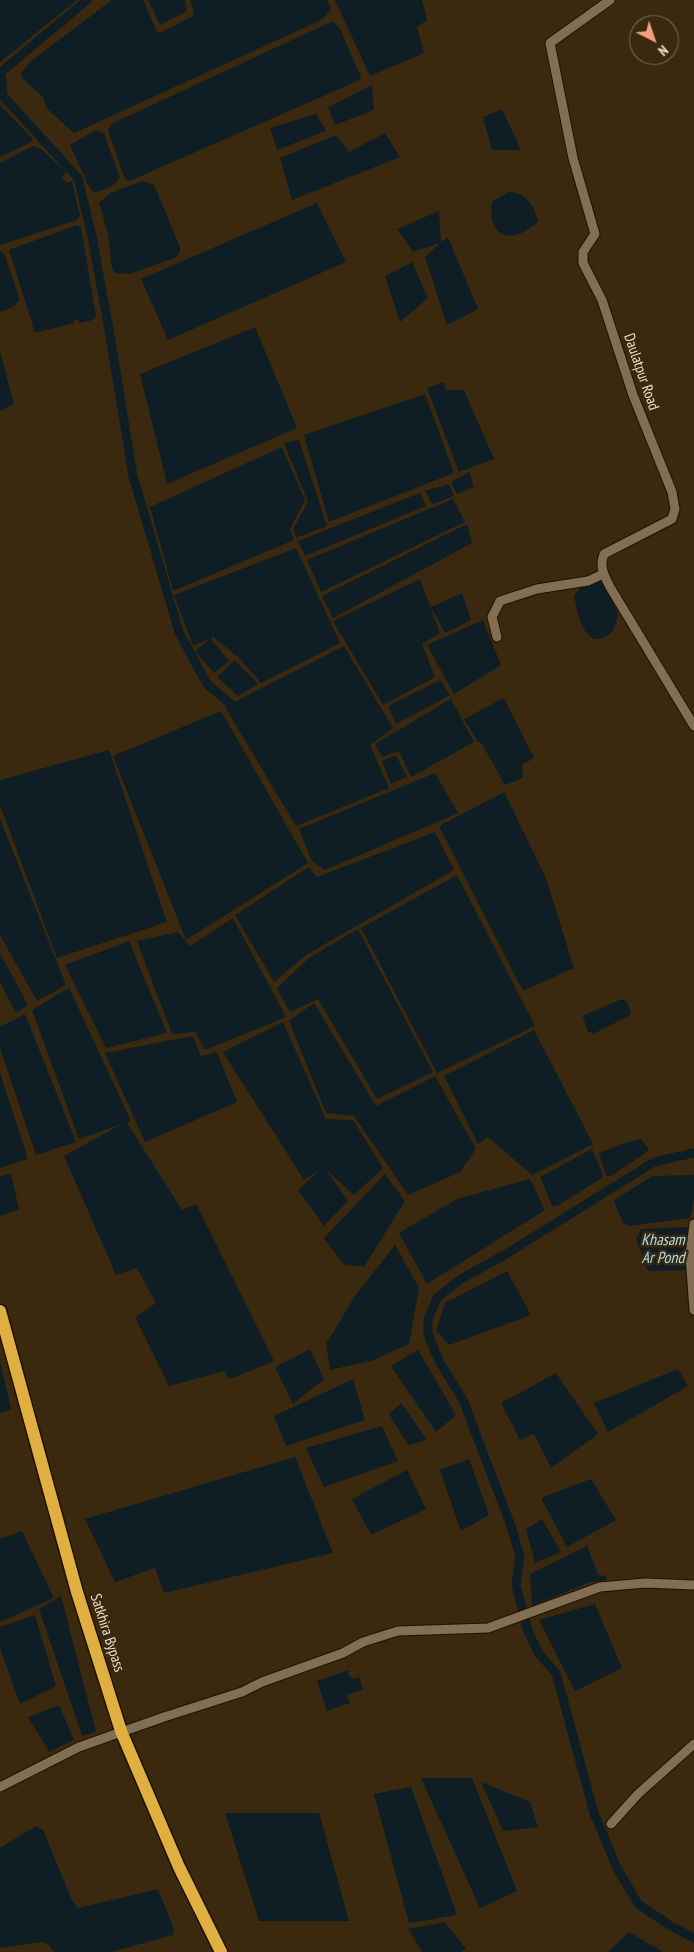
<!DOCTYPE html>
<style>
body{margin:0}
#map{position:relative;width:694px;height:1952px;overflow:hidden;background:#3a290e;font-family:"PT Sans Narrow",sans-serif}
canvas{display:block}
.north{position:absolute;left:629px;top:15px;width:50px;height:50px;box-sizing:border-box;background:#3a290e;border:1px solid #80715b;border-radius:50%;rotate:139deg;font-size:14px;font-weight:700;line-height:20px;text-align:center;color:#e9dece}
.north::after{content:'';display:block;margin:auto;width:18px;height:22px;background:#f2a080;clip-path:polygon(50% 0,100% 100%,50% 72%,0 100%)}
</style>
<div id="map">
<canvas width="694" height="1952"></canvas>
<div class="north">N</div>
</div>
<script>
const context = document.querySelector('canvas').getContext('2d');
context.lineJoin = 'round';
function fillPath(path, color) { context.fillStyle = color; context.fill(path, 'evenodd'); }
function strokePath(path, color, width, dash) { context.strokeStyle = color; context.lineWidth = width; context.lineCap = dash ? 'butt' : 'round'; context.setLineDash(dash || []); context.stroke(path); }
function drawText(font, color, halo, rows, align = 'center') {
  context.font = font + ' "PT Sans Narrow",sans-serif'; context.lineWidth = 5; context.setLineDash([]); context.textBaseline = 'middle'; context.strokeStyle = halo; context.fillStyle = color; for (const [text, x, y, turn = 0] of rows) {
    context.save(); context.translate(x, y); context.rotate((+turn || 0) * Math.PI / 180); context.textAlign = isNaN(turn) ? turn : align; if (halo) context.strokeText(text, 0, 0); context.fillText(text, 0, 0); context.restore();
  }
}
fillPath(new Path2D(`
 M 0,0 L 77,0 L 0,62 Z
 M 112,0 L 143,0 L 157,32 L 160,33 L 193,16 L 194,12 L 190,0 L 327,0 L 331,9 L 325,17 L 317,22 L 74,133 L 46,108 L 43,97 L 22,78 L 21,73 L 31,61 Z
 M 148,0 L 185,0 L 187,11 L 160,25 Z
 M 335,0 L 422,0 L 427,20 L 417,27 L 424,53 L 370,76 Z
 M 333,21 L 340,29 L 361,77 L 360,80 L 134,179 L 129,181 L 125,179 L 108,130 L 111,124 Z
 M 372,85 L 374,110 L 335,125 L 328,107 Z
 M 0,105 L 33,139 L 31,142 L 0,157 Z
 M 502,109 L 521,150 L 492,150 L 483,117 Z
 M 316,114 L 326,131 L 277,150 L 270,128 Z
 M 96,130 L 104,134 L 120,178 L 112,186 L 95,193 L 89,187 L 70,145 Z
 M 385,133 L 400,157 L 292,200 L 280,158 L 336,135 L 349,152 Z
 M 33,146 L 40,148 L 66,172 L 62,178 L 67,183 L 72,181 L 80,216 L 77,220 L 0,245 L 0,163 Z
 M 142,181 L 154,185 L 180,247 L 180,252 L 175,258 L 129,274 L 115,273 L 112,269 L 108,234 L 99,203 L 110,193 Z
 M 508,192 C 526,192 534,205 538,221 C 515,245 486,240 492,202 Z
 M 317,203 L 346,262 L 168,340 L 141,279 Z
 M 439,211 L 441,242 L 448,237 L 478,309 L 447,325 L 425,257 L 440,243 L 413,252 L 397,229 Z
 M 74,226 L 78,225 L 81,228 L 96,316 L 93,320 L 79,323 L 78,319 L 74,320 L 74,323 L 35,333 L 9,250 Z
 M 0,251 L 4,253 L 20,300 L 13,307 L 0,312 Z
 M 412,262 L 428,298 L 400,322 L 385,276 Z
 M 255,327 L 297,428 L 167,484 L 140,374 Z
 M 0,352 L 14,404 L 0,411 Z
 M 444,382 L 446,390 L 464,390 L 494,459 L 459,472 L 427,388 Z
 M 425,394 L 454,473 L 329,522 L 304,435 Z
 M 299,440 L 327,526 L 296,538 L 293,529 L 308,502 L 284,443 Z
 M 282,447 L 305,500 L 290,529 L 294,540 L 173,591 L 150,507 Z
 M 469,472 L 474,487 L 457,494 L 451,482 Z
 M 449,484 L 454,496 L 432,504 L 425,491 Z
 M 420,493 L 426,506 L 305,556 L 298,541 Z
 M 453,499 L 465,522 L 321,592 L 307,560 Z
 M 467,524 L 472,543 L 333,618 L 322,596 Z
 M 296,548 L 340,643 L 261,683 L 238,657 L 213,637 L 211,639 L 229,661 L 214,673 L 195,651 L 210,639 L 193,646 L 174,595 Z
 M 420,579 L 440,633 L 422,644 L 435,677 L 383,705 L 333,621 Z
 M 599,580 L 602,580 L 618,612 C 616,628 612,639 594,639 C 579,630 578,612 574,596 L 583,585 Z
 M 462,593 L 471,620 L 445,633 L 431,607 Z
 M 483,620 L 501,665 L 454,694 L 427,645 Z
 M 344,646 L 393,728 L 370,745 L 389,788 L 296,826 L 225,707 Z
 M 235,660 L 258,684 L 238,696 L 217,677 Z
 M 440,680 L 450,695 L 396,724 L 388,706 Z
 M 504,698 L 534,758 L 522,765 L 523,778 L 505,785 L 482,744 L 478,742 L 464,719 Z
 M 451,699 L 474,742 L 411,777 L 399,751 L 382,757 L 375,744 Z
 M 221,711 L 308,863 L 186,940 L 113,756 Z
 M 109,750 L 167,922 L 57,958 L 0,805 L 0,780 Z
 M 396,755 L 407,777 L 391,784 L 382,761 Z
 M 435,773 L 458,813 L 325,870 L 312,861 L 299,829 Z
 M 504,792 L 546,878 L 574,968 L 523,991 L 439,826 Z
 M 0,819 L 66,985 L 37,1001 L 0,935 Z
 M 435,832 L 454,870 L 306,955 L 274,982 L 235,915 L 309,867 L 317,877 Z
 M 457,875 L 535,1026 L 437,1073 L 361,928 Z
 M 233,918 L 286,1017 L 205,1050 L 195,1032 L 172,1034 L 137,941 L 178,932 L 190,946 Z
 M 358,929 L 433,1072 L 377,1099 L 318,999 L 290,1012 L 277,988 L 309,958 Z
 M 129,941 L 167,1033 L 106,1048 L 65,965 Z
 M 0,953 L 28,1005 L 16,1013 L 0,982 Z
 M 69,988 L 131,1121 L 127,1123 L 182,1210 L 196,1204 L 274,1361 L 230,1379 L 224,1371 L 169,1386 L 135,1317 L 156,1303 L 137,1268 L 116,1275 L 64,1156 L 122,1124 L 79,1139 L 32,1010 Z
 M 622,999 L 627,1002 L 631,1012 L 629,1016 L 595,1033 L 588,1032 L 583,1017 L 584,1015 Z
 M 314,1003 L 376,1106 L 435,1076 L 476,1149 L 460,1172 L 408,1195 L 354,1116 L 326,1113 L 289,1021 Z
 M 25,1014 L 76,1142 L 36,1155 L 0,1048 L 0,1027 Z
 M 283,1022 L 326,1119 L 353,1120 L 383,1168 L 354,1195 L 326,1170 L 348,1201 L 324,1226 L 298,1190 L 320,1170 L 304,1180 L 223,1052 Z
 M 534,1030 L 593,1144 L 532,1175 L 488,1137 L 478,1144 L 444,1076 Z
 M 193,1036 L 201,1056 L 217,1052 L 237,1102 L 145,1142 L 105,1053 Z
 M 0,1073 L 28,1159 L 0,1168 Z
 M 641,1139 L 648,1148 L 648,1151 L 611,1176 L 606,1176 L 599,1153 L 621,1144 Z
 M 592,1149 L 603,1175 L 602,1178 L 557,1206 L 552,1206 L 540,1177 Z
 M 11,1174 L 19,1209 L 0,1216 L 0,1176 Z
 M 385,1174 L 405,1201 L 364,1267 L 344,1265 L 324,1238 Z
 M 694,1175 L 694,1199 L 690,1218 L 629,1226 L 623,1223 L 614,1202 L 616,1199 L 652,1176 Z
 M 530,1179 L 545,1210 L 427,1284 L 399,1233 L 457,1199 Z
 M 688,1227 L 689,1270 L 648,1271 L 636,1238 L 642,1229 Z
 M 395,1245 L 419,1288 L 409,1344 L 374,1360 L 330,1370 L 326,1344 L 355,1296 Z
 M 507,1271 L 531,1315 L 449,1345 L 436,1330 L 445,1303 Z
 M 310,1349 L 324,1379 L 293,1404 L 275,1367 Z
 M 418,1350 L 456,1415 L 436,1432 L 391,1366 Z
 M 0,1361 L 11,1409 L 0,1413 Z
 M 678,1369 L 688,1386 L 608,1432 L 594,1403 Z
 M 556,1373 L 598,1434 L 551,1468 L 534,1434 L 520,1440 L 501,1403 Z
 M 353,1379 L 365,1420 L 286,1446 L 274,1416 Z
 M 401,1403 L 427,1440 L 408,1445 L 389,1414 Z
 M 382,1426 L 398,1461 L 324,1487 L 306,1448 Z
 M 295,1457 L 333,1553 L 164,1593 L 155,1568 L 115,1582 L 85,1519 Z
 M 469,1459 L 489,1515 L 461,1531 L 440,1470 Z
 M 407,1470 L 426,1509 L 371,1535 L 352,1499 Z
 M 591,1479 L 616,1520 L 567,1547 L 541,1498 Z
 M 542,1519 L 561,1552 L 535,1563 L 526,1529 Z
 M 22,1531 L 54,1598 L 0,1622 L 0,1539 Z
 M 587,1546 L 598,1575 L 607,1576 L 606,1580 L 590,1582 L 532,1606 L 530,1574 Z
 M 61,1596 L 96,1732 L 82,1736 L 39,1609 Z
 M 595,1604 L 622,1668 L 575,1691 L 539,1620 Z
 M 35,1615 L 56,1686 L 20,1704 L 0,1648 L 0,1627 Z
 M 349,1670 L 348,1674 L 353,1679 L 359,1677 L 363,1689 L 347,1695 L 350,1703 L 327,1711 L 317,1681 Z
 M 59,1705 L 74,1740 L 49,1752 L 28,1717 Z
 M 421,1778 L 472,1778 L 517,1891 L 480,1908 Z
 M 481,1782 L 530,1802 L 538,1827 L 503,1831 Z
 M 411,1787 L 457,1915 L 409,1923 L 374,1794 Z
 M 225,1813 L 319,1813 L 349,1921 L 259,1921 Z
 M 36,1826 L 43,1830 L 72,1900 L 78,1908 L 158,1889 L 174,1930 L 173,1935 L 111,1952 L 54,1952 L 48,1944 L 42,1942 L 0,1948 L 0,1848 Z
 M 445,1922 L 466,1949 L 461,1952 L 422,1952 L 408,1929 Z
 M 629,1932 L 663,1952 L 608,1952 Z`), '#0f1e25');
strokePath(new Path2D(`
 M 87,0 L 1,72 L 3,96 L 78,178 L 92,236 L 109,330 L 133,476 L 179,632 L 207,684 L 239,711
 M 694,1153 L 654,1162 L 506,1254 L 461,1279 L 437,1298 L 428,1319 L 428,1334 L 439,1361 L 463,1400 L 511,1526 L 520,1557 L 516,1585 L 528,1631 L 539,1654 L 556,1673 L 594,1813 L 617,1868 L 638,1904 L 671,1926 L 694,1938`), '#0f1e25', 9);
const minor = new Path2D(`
 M 610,0 L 550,43 L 573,158 L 595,234 L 583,252 L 583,263 L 602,300 L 633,395 L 672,492 L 675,509 L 672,519 L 604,554 C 599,567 604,575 610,587 L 694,726
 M 497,637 L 492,617 L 500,601 L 537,589 L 588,581 L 603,574
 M 694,1224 L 690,1255 L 694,1310
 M 0,1787 L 79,1747 L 164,1717 L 242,1692 L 262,1682 L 343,1653 L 363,1642 L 398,1631 L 488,1628 L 600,1587 L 645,1583 L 694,1585
 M 611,1824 L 638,1794 L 694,1744`);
const highway = new Path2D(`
 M 0,1311 L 77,1592 L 121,1731 L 179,1867 L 221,1952`);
strokePath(minor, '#211100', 11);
strokePath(highway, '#211100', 15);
strokePath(minor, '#826e52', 9);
strokePath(highway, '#dfaf41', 12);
drawText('15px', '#e9dece', '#3a290e', [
 ["Daulatpur Road",641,372,71],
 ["Satkhira Bypass",107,1633,72]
]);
drawText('italic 16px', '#aadcf5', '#3a290e', [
 ["Khasam",663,1240],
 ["Ar Pond",663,1258]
]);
</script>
